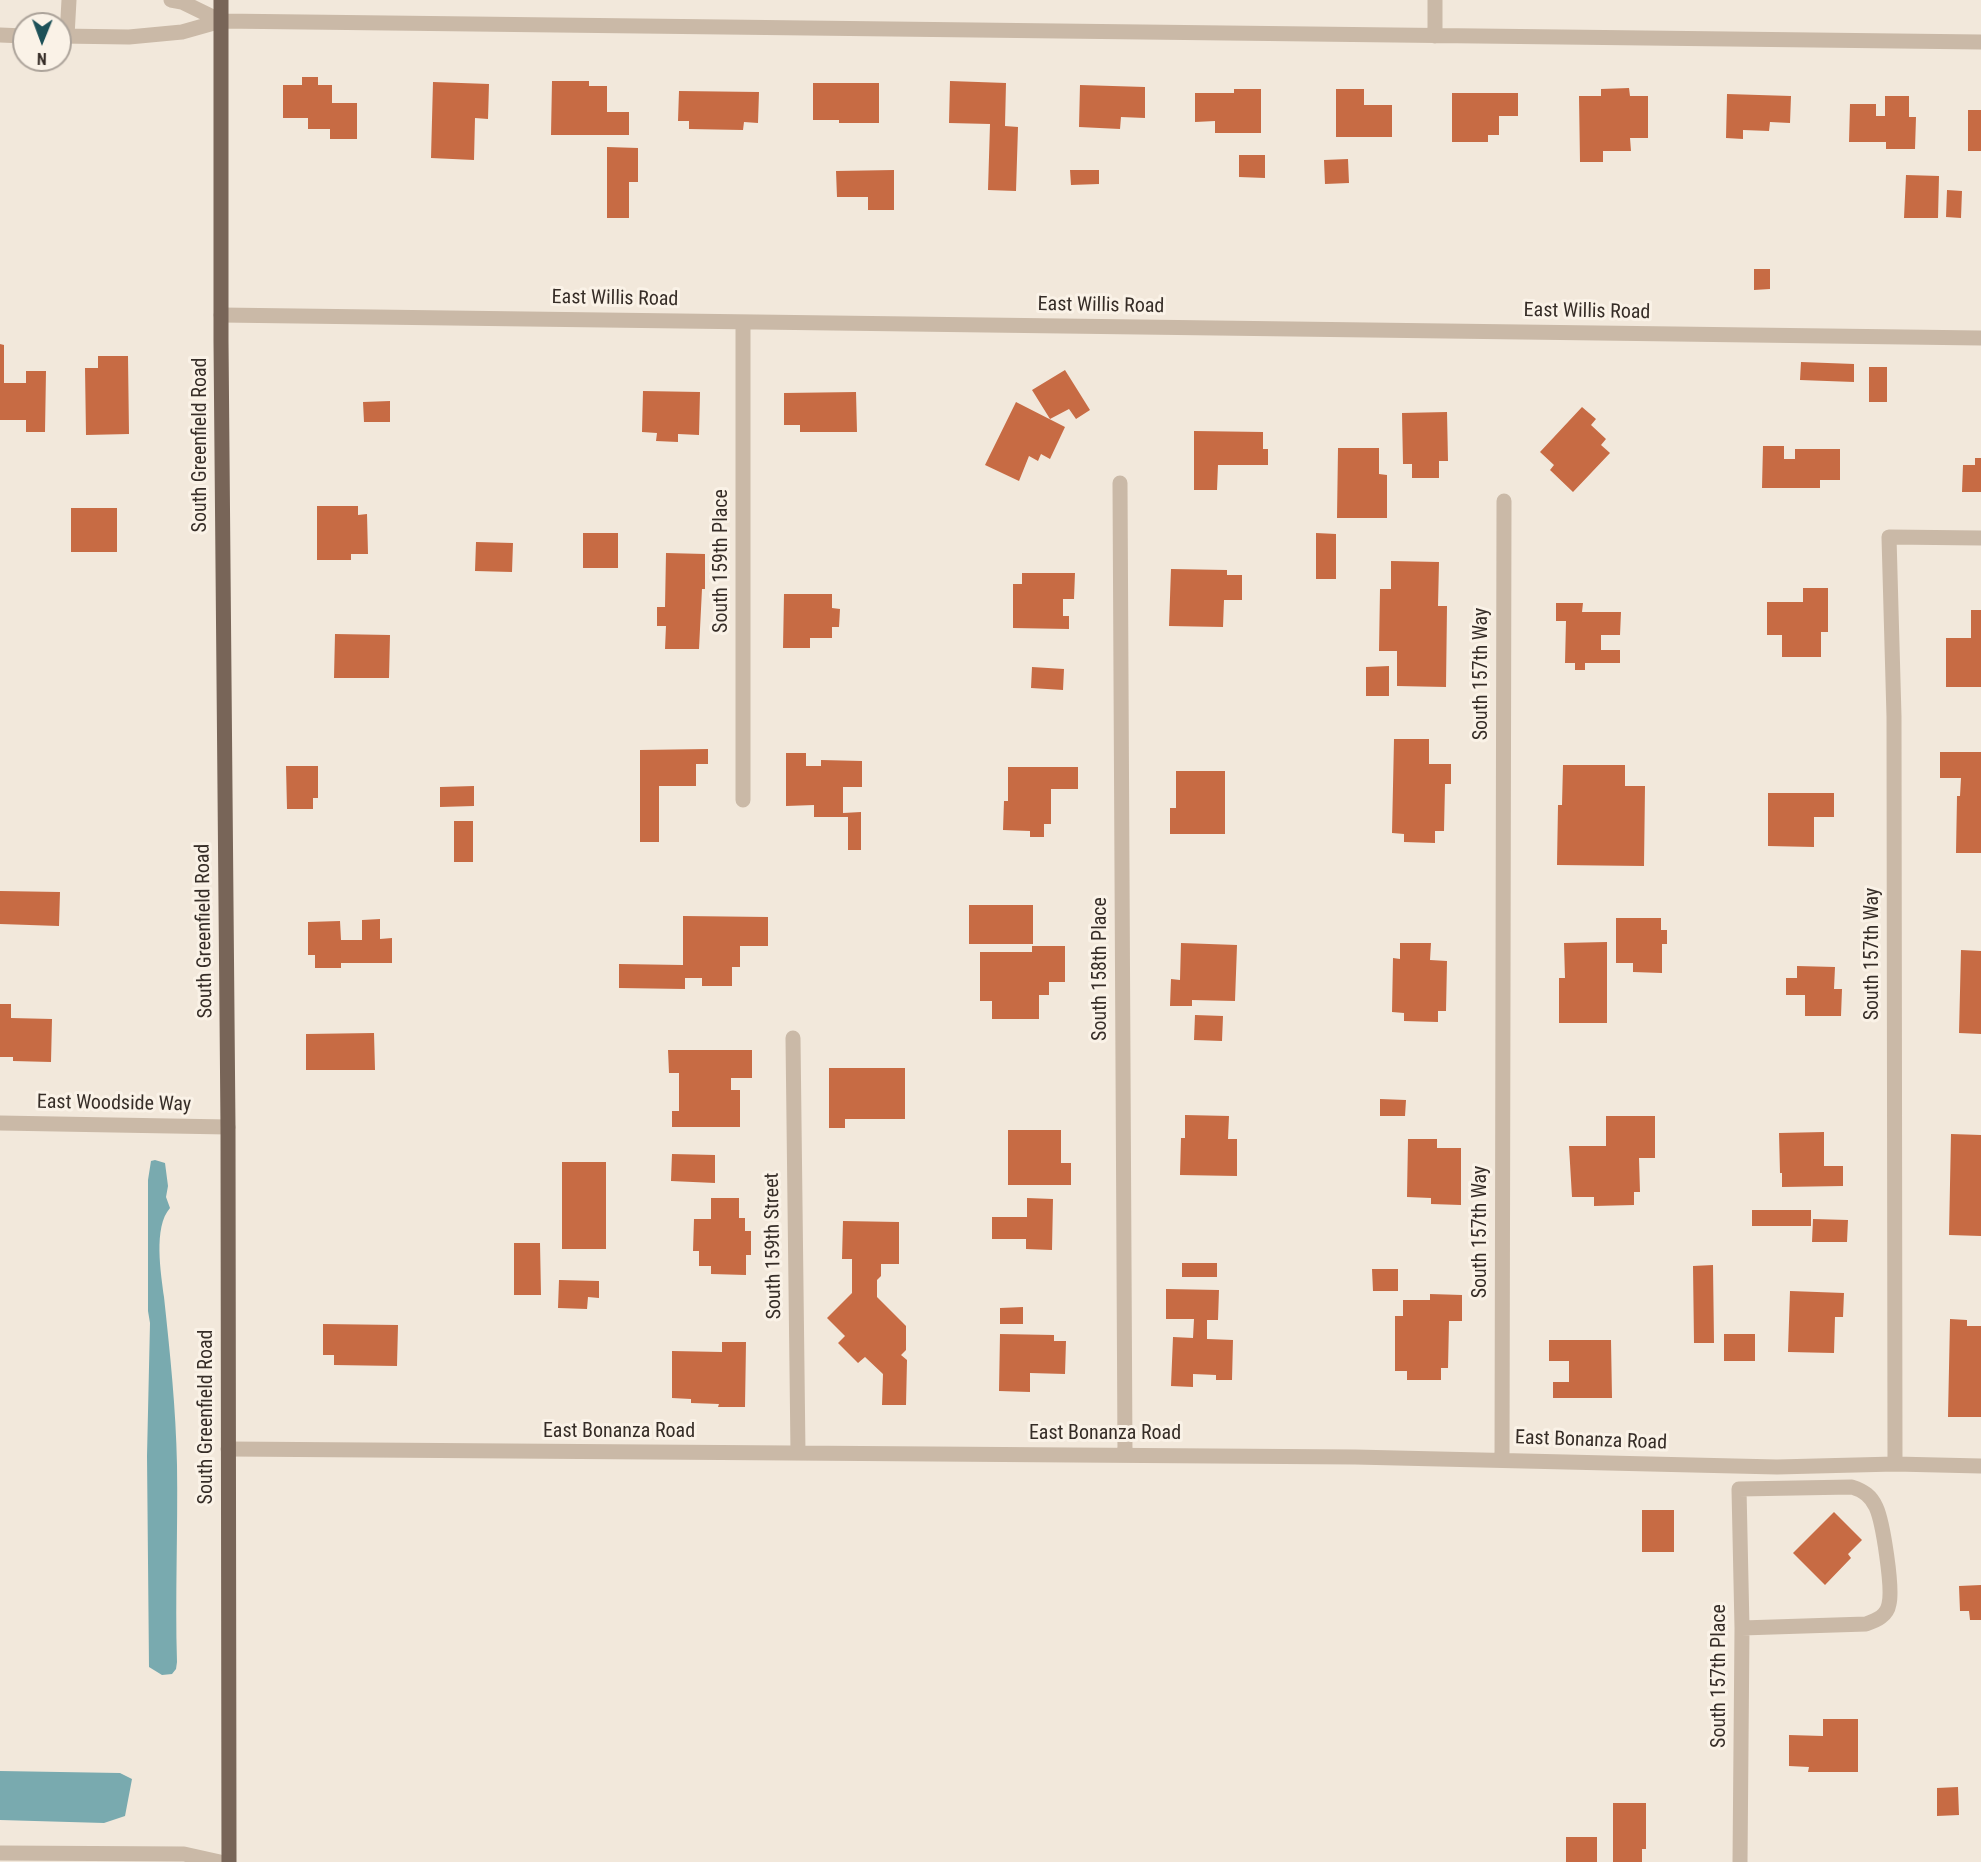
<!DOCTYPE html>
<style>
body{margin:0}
#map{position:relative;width:1981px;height:1862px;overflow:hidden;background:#f2e8db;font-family:"Roboto Condensed",sans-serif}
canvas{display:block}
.north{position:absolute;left:12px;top:12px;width:60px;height:60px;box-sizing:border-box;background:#faf2e7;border:2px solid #aca39a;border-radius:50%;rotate:181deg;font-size:16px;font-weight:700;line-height:24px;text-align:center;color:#362d27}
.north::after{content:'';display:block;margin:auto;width:21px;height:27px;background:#1d5158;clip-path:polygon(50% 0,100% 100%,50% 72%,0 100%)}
</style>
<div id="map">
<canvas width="1981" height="1862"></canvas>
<div class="north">N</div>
</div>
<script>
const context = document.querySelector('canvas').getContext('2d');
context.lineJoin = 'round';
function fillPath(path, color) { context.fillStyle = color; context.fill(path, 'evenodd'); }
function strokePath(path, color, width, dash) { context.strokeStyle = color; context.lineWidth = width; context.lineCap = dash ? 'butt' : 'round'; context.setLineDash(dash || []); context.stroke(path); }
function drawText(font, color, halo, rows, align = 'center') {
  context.font = font + ' "Roboto Condensed",sans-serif'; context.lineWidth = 6; context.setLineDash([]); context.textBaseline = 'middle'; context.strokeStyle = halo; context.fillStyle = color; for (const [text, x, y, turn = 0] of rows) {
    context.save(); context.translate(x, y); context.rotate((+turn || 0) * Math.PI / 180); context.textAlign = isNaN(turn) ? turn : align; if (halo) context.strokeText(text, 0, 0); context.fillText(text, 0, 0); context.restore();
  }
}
fillPath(new Path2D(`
 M 155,1160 L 165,1163 L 168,1186 L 166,1197 L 170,1208 C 153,1227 161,1274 164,1297 C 170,1353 176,1409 177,1465 C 178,1531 175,1596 177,1662 L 176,1669 L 172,1674 L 162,1675 L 149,1667 L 147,1456 L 150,1323 L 148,1311 L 148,1180 L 151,1161 Z
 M 0,1771 L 120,1773 L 132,1779 L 125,1816 L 104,1823 L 0,1820 Z`), '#79aaaf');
fillPath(new Path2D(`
 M 302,77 L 318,77 L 318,85 L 332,85 L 332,103 L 357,103 L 357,139 L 330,139 L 330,129 L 308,129 L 308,118 L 283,118 L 283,85 L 302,85 Z
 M 552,81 L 589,81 L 589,86 L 607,86 L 607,112 L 629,112 L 629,135 L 551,135 Z
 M 950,81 L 1006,83 L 1005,126 L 1018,127 L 1016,191 L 988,190 L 990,124 L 949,123 Z
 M 433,82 L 489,84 L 488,119 L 475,118 L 474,160 L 431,158 Z
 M 813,83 L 879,83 L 879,123 L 839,123 L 839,120 L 813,120 Z
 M 1080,85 L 1145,87 L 1145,118 L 1121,117 L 1120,129 L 1079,127 Z
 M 1629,88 L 1630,96 L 1648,96 L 1648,138 L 1630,138 L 1631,151 L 1603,151 L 1603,162 L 1580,162 L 1579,96 L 1601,96 L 1601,89 Z
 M 1234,89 L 1261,89 L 1261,133 L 1215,133 L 1215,121 L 1195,122 L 1195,93 L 1234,93 Z
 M 1336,89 L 1364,89 L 1364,105 L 1392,105 L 1392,137 L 1336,137 Z
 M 679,91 L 759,92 L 758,123 L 744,122 L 743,130 L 689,129 L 689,121 L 678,121 Z
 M 1452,93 L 1518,93 L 1518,116 L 1499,116 L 1499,135 L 1488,135 L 1488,142 L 1452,142 Z
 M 1727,94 L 1791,96 L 1790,123 L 1770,122 L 1769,131 L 1743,130 L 1743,139 L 1726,138 Z
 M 1885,96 L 1909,96 L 1909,117 L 1916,117 L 1915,149 L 1886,149 L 1886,142 L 1849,142 L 1850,104 L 1876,104 L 1876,116 L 1885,116 Z
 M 1968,110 L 1981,110 L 1981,151 L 1968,151 Z
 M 607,147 L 638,148 L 638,182 L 629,182 L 629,218 L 607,218 Z
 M 1239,155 L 1265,155 L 1265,178 L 1239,177 Z
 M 1348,159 L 1349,183 L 1325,184 L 1324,160 Z
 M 894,170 L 894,210 L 868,210 L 868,197 L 837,197 L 836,171 Z
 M 1070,170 L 1099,170 L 1099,184 L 1071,185 Z
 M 1906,175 L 1939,176 L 1938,218 L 1904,218 Z
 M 1947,190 L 1962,191 L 1961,218 L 1946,217 Z
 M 1754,269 L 1770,269 L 1770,289 L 1754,290 Z
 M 0,344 L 4,345 L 4,383 L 26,383 L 26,371 L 46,371 L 45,432 L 26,432 L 26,420 L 0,420 Z
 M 98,356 L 128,356 L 129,434 L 86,435 L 85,368 L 98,368 Z
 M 1801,362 L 1854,364 L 1854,382 L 1800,380 Z
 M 1869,367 L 1887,367 L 1887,402 L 1869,402 Z
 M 1065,370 L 1090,410 L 1076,419 L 1069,409 L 1050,419 L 1032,390 Z
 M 643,391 L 700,392 L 699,435 L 678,434 L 678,442 L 656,441 L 657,433 L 642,432 Z
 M 856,392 L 857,432 L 800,432 L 800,425 L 784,425 L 784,393 Z
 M 390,401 L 390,422 L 364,422 L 363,402 Z
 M 1016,402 L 1065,427 L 1050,459 L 1041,454 L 1038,461 L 1029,456 L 1019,481 L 985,465 Z
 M 1582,407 L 1596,419 L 1591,425 L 1606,439 L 1601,445 L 1610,453 L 1573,492 L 1550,470 L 1554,465 L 1540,452 Z
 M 1447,412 L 1448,461 L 1439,461 L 1439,478 L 1412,478 L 1412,464 L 1403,464 L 1402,413 Z
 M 1194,431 L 1263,432 L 1263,449 L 1268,449 L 1268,465 L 1218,465 L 1217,490 L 1194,490 Z
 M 1763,446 L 1784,446 L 1784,459 L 1795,459 L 1795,449 L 1840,449 L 1840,480 L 1820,480 L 1820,488 L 1762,488 Z
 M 1338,448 L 1379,448 L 1379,474 L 1387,475 L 1387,518 L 1337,518 Z
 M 1975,458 L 1981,458 L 1981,492 L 1962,492 L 1963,465 L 1975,465 Z
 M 317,506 L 358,506 L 358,515 L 367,514 L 368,554 L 351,554 L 351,560 L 317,560 Z
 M 71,508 L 117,508 L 117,552 L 71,552 Z
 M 583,533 L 618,533 L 618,568 L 583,568 Z
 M 1316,533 L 1336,534 L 1336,579 L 1316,579 Z
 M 476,542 L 513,543 L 512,572 L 475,571 Z
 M 666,553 L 705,554 L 705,589 L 702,589 L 699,649 L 665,649 L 666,626 L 657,626 L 657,607 L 665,607 Z
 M 1391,561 L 1439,562 L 1438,606 L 1447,606 L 1446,687 L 1397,686 L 1397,651 L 1379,651 L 1380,589 L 1391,589 Z
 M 1171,569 L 1227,570 L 1227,575 L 1242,575 L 1242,600 L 1224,600 L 1223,627 L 1169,626 Z
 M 1022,573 L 1075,573 L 1074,599 L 1063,599 L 1063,616 L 1069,616 L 1069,629 L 1013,628 L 1013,584 L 1022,584 Z
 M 1803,588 L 1828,588 L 1828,632 L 1821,632 L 1821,657 L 1782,657 L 1782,635 L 1767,635 L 1767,602 L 1803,602 Z
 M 784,594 L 832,594 L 832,608 L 840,609 L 839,627 L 832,627 L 832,638 L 810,638 L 810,648 L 783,648 Z
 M 1556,603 L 1583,603 L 1582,612 L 1621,612 L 1620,635 L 1601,635 L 1601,650 L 1620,650 L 1620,663 L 1585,663 L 1585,670 L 1575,670 L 1575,663 L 1565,663 L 1566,621 L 1556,621 Z
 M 1971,610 L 1981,610 L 1981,687 L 1946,687 L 1946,638 L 1971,638 Z
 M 335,634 L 390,635 L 389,678 L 334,678 Z
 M 1389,666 L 1389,696 L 1366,696 L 1366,667 Z
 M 1032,667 L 1064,669 L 1063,690 L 1031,688 Z
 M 1394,739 L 1429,739 L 1429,764 L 1451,764 L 1451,784 L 1445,784 L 1444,831 L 1435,831 L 1435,843 L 1404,842 L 1404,834 L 1392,833 Z
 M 708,749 L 708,764 L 696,764 L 696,786 L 659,786 L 659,842 L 640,842 L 640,750 Z
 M 1940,752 L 1981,752 L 1981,853 L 1956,853 L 1957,796 L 1960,796 L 1961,778 L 1940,778 Z
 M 786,753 L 806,753 L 806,766 L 821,766 L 821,760 L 862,761 L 862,787 L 843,787 L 843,813 L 861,812 L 861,850 L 848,850 L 848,817 L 814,817 L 814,805 L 786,806 Z
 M 1563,765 L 1625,765 L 1625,786 L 1645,786 L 1644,866 L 1557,865 L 1558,805 L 1562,805 Z
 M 286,766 L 318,766 L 318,798 L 313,798 L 313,809 L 287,809 Z
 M 1008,767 L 1078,767 L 1078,789 L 1051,789 L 1051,824 L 1044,824 L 1044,837 L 1030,837 L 1030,831 L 1003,830 L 1004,801 L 1008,801 Z
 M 1176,771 L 1225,771 L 1225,834 L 1170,834 L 1170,808 L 1176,808 Z
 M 474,786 L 474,806 L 440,807 L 440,787 Z
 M 1768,793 L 1834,793 L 1834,817 L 1814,817 L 1814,847 L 1768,846 Z
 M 454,821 L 473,821 L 473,862 L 454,862 Z
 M 0,891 L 60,892 L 59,926 L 0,924 Z
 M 969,905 L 1033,905 L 1033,944 L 969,944 Z
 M 683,916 L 768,917 L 768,946 L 740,946 L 740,967 L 732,967 L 732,986 L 702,986 L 702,978 L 685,978 L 685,989 L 619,988 L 619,964 L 683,965 Z
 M 1616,918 L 1661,918 L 1661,930 L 1667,930 L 1667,944 L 1662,944 L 1662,973 L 1633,972 L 1633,963 L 1616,963 Z
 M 380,919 L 380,939 L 392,938 L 392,963 L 341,963 L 341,968 L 315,968 L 315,955 L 308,955 L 308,922 L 340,921 L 341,940 L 362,940 L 362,920 Z
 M 1607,942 L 1607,1023 L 1559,1023 L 1559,978 L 1565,978 L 1564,943 Z
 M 1181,943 L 1237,945 L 1235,1001 L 1192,1000 L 1192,1006 L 1170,1006 L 1171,979 L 1180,980 Z
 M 1400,943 L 1431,943 L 1430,960 L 1447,961 L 1446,1011 L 1438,1011 L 1438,1022 L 1404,1021 L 1404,1013 L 1392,1012 L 1393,958 L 1400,959 Z
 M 1032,946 L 1065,946 L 1065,982 L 1049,982 L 1049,995 L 1039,995 L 1039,1019 L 992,1019 L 992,1001 L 980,1001 L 980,952 L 1032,952 Z
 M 1961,950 L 1981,951 L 1981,1034 L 1959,1033 Z
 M 1797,966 L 1835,967 L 1834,989 L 1842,989 L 1841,1016 L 1805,1016 L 1805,995 L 1786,995 L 1786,978 L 1797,978 Z
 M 0,1004 L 11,1004 L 11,1018 L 52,1019 L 51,1062 L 13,1061 L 13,1057 L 0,1057 Z
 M 1195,1015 L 1223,1016 L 1222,1041 L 1194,1040 Z
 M 374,1033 L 375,1070 L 306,1070 L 306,1034 Z
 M 668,1050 L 752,1050 L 752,1078 L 731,1078 L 731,1090 L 740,1090 L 740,1127 L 672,1127 L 672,1111 L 679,1111 L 679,1073 L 669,1073 Z
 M 829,1068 L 905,1068 L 905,1119 L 845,1119 L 845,1128 L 829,1128 Z
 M 1380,1099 L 1406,1100 L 1405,1116 L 1380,1116 Z
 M 1185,1115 L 1229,1116 L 1228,1139 L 1237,1139 L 1237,1176 L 1180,1175 L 1181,1138 L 1185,1138 Z
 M 1606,1116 L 1655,1116 L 1655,1158 L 1639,1158 L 1640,1192 L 1634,1192 L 1634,1205 L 1594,1206 L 1594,1197 L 1572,1197 L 1569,1146 L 1606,1146 Z
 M 1008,1130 L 1061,1130 L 1061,1163 L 1071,1163 L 1071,1185 L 1008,1185 Z
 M 1824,1132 L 1824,1166 L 1843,1166 L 1843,1186 L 1782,1187 L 1782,1173 L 1780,1173 L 1779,1133 Z
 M 1951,1134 L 1981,1135 L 1981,1236 L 1949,1235 Z
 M 1408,1139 L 1437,1139 L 1437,1148 L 1461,1148 L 1461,1205 L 1431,1204 L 1431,1198 L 1407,1197 Z
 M 672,1154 L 715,1155 L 715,1183 L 671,1181 Z
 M 562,1162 L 606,1162 L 606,1249 L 562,1249 Z
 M 711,1198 L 739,1198 L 739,1218 L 745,1218 L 745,1231 L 751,1231 L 751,1255 L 746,1255 L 746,1275 L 711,1274 L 711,1266 L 699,1266 L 699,1251 L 693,1251 L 694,1219 L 711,1219 Z
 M 1027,1198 L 1053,1199 L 1052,1250 L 1026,1249 L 1026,1239 L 992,1239 L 992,1217 L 1027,1217 Z
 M 1752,1210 L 1811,1210 L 1811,1226 L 1752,1226 Z
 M 1813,1219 L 1848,1220 L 1847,1242 L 1812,1242 Z
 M 843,1221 L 899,1222 L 899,1264 L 881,1264 L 881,1276 L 877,1280 L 877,1297 L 906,1326 L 906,1350 L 901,1355 L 907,1360 L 906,1405 L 882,1405 L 883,1374 L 865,1357 L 858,1363 L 838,1343 L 845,1336 L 827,1318 L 852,1293 L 852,1259 L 842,1259 Z
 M 514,1243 L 540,1243 L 541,1295 L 514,1295 Z
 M 1182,1263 L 1217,1263 L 1217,1277 L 1182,1277 Z
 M 1713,1265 L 1714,1343 L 1694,1343 L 1693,1266 Z
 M 1372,1269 L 1398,1269 L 1398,1291 L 1373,1291 Z
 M 559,1280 L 599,1281 L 599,1298 L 588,1297 L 587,1309 L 558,1308 Z
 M 1166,1289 L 1219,1290 L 1218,1320 L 1207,1320 L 1207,1339 L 1233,1340 L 1232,1380 L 1216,1380 L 1216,1375 L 1193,1374 L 1193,1387 L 1171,1386 L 1173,1337 L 1193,1338 L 1194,1319 L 1166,1319 Z
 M 1790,1291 L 1844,1293 L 1843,1317 L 1835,1317 L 1834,1353 L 1788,1352 Z
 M 1430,1294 L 1462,1295 L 1462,1321 L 1449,1321 L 1448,1368 L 1441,1368 L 1441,1380 L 1407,1380 L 1407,1371 L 1395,1371 L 1395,1316 L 1403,1316 L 1403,1300 L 1430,1300 Z
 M 1023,1307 L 1023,1324 L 1000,1324 L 1000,1308 Z
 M 1950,1319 L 1967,1320 L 1967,1326 L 1981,1326 L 1981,1417 L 1948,1417 Z
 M 323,1324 L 398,1325 L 397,1366 L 334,1365 L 334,1355 L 323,1355 Z
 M 1000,1334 L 1054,1335 L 1054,1341 L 1066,1341 L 1065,1374 L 1030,1373 L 1030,1392 L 999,1391 Z
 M 1724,1334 L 1755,1334 L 1755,1361 L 1724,1361 Z
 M 1549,1340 L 1611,1340 L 1612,1398 L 1553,1398 L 1553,1382 L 1569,1382 L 1569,1361 L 1549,1361 Z
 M 722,1342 L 746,1342 L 745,1407 L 718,1407 L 719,1404 L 691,1403 L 691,1399 L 672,1398 L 672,1351 L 722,1352 Z
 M 1642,1510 L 1674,1510 L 1674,1552 L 1642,1552 Z
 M 1834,1512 L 1862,1540 L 1848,1554 L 1851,1558 L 1825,1585 L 1793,1553 Z
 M 1981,1585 L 1981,1620 L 1970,1620 L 1969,1611 L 1960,1611 L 1959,1586 Z
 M 1823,1719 L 1858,1719 L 1858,1772 L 1808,1772 L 1809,1767 L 1789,1766 L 1789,1735 L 1823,1736 Z
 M 1958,1787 L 1959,1815 L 1937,1816 L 1937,1788 Z
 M 1613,1803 L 1646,1803 L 1646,1849 L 1642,1849 L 1642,1862 L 1613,1862 Z
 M 1566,1837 L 1597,1837 L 1597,1862 L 1566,1862 Z`), '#c76b44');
strokePath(new Path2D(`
 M 171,0 L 182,2 L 221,21
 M 0,35 L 24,36
 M 60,36 L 129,37 L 182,32 L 221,21 L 1981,42
 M 67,36 L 69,0
 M 1435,36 L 1435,0
 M 221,315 L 1981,338
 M 743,322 L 743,800
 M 1120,483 L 1125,1455
 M 793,1038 L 798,1453
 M 0,1123 L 228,1127
 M 228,1449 L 1355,1457 L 1777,1467 L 1895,1464 L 1981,1466
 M 1502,1459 L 1504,501
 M 1895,1464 L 1894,717 L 1889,537 L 1981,538
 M 0,1853 L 184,1854 L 220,1862
 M 1740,1862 L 1742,1628 L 1739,1489 L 1852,1487 C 1864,1491 1871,1496 1876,1507 C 1883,1522 1893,1588 1889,1604 C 1887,1616 1877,1620 1866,1624 L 1742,1628`), '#cab9a7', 15);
strokePath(new Path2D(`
 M 221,0 L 221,341 L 228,1127 L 229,1862`), '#786558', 15);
drawText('20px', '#362d27', '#faf2e7', [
 ["East Willis Road",615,299,1],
 ["East Willis Road",1101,306,1],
 ["East Willis Road",1587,312,1],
 ["South Greenfield Road",201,445,-90],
 ["South 159th Place",722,561,-90],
 ["South 157th Way",1482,674,-90],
 ["South Greenfield Road",205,931,-91],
 ["South 157th Way",1873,954,-90],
 ["South 158th Place",1101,969,-90],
 ["East Woodside Way",114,1104,1],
 ["South 157th Way",1481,1232,-90],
 ["South 159th Street",774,1246,-91],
 ["South Greenfield Road",207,1417,-90],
 ["East Bonanza Road",619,1432],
 ["East Bonanza Road",1105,1434],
 ["East Bonanza Road",1591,1441,2],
 ["South 157th Place",1720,1676,-90]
]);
</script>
